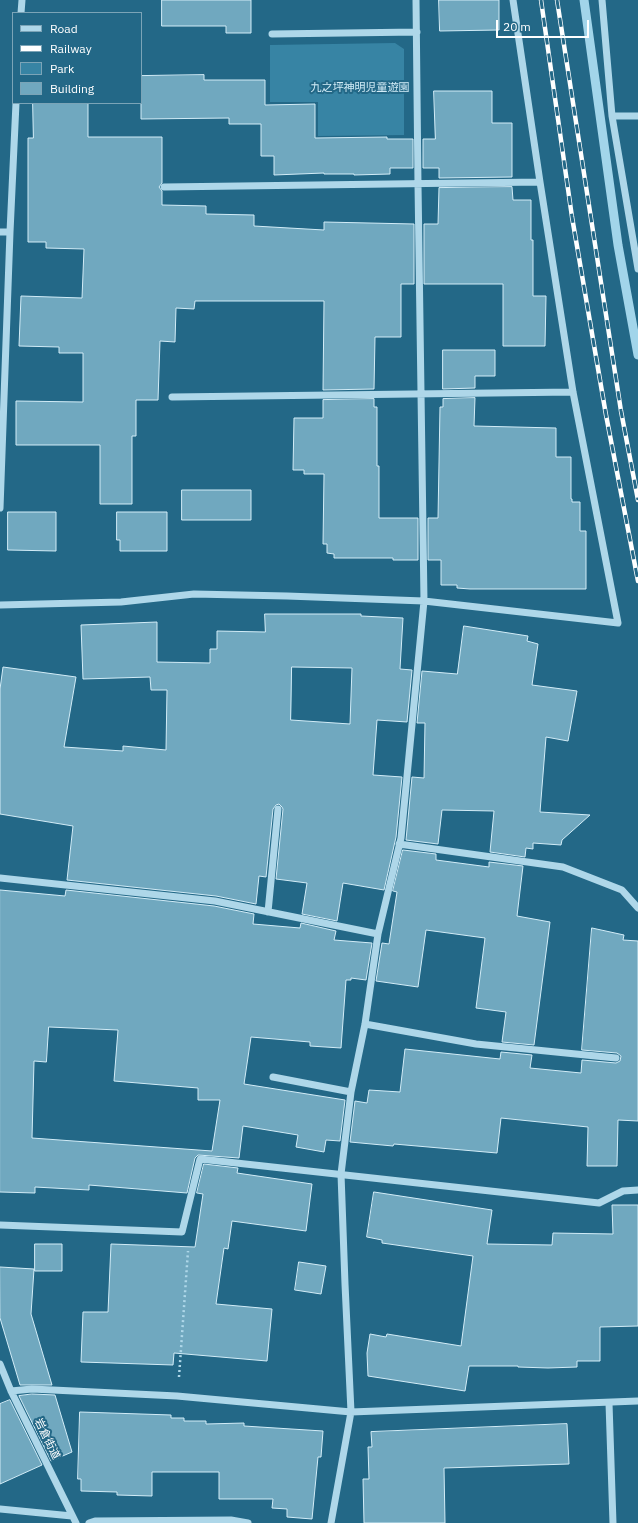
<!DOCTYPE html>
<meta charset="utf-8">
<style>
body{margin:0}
#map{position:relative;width:638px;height:1523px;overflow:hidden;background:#236887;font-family:"IBM Plex Sans",sans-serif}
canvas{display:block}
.legend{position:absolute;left:12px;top:12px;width:130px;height:92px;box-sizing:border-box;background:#236887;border:1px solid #7ba4b7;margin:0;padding:5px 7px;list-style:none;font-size:12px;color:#fff}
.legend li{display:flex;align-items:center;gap:8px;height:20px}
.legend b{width:20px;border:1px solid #7ba4b7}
.scale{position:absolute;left:496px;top:20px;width:93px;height:18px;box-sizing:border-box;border:2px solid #fff;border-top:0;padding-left:5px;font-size:12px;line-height:14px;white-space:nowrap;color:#fff;-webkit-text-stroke:3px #236887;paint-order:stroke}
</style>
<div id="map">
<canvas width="638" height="1523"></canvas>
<ul class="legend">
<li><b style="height:5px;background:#aed7e9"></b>Road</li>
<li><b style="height:5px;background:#fff"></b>Railway</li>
<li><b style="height:11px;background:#3784a4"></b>Park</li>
<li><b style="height:11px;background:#70a8bf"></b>Building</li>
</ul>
<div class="scale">20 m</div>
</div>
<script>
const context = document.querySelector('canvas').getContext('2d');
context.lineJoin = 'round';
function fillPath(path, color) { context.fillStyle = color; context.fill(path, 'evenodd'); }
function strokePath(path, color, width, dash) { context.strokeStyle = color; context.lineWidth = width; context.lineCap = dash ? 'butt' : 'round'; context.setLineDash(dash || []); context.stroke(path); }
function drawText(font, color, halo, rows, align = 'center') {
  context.font = font + ' "IBM Plex Sans","Noto Sans JP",sans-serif'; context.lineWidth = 4; context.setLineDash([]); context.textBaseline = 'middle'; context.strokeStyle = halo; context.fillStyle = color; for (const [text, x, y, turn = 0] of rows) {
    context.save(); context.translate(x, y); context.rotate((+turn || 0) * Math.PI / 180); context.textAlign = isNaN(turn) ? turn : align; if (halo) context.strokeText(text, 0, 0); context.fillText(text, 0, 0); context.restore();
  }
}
fillPath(new Path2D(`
 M 395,43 L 404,49 L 404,135 L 318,136 L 318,102 L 270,102 L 270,45 Z`), '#3784a4');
strokePath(new Path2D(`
 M 584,0 L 618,245 L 638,355`), '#a2d5ea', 9);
const building = new Path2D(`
 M 162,0 L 251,0 L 251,33 L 226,33 L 226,26 L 162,26 Z
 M 439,0 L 499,0 L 499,30 L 440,31 Z
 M 204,75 L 204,80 L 265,80 L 265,105 L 315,104 L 315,138 L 387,137 L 387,139 L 413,139 L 413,168 L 390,168 L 390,174 L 354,175 L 354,174 L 324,174 L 324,173 L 274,175 L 274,156 L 261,156 L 261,124 L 229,124 L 229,118 L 141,119 L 141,76 Z
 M 434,91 L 492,91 L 492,123 L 512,123 L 512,177 L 439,178 L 439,168 L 423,168 L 423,139 L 435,139 Z
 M 33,103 L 88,103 L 88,137 L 162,137 L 162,183 L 159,187 L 162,191 L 162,205 L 206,206 L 206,214 L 254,215 L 254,226 L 324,230 L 324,222 L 414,224 L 414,284 L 401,284 L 401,337 L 375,337 L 374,389 L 323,390 L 324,301 L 195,301 L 194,309 L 176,308 L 175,342 L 160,341 L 158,400 L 136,400 L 136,436 L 132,436 L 132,504 L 100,504 L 100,445 L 16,445 L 16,401 L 83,402 L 83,353 L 59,353 L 59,347 L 19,346 L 21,296 L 82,298 L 84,249 L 46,248 L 46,242 L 28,242 L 28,138 L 33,138 Z
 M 512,187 L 513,200 L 531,200 L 531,240 L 533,240 L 533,296 L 546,296 L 545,346 L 503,346 L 503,284 L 424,284 L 424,224 L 438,224 L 439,188 Z
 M 443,350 L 495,350 L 495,376 L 475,376 L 475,388 L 443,389 Z
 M 475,398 L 474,426 L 556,428 L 556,457 L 571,457 L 571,499 L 572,499 L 572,502 L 580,502 L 580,531 L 586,531 L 586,589 L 470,589 L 457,588 L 457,585 L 441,585 L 441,560 L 428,560 L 428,518 L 438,518 L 440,407 L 443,407 L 443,399 Z
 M 374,399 L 374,407 L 377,407 L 377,466 L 379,466 L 379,518 L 418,518 L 418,560 L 393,560 L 393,558 L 334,558 L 334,554 L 327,553 L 327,544 L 323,544 L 324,474 L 304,474 L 304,470 L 293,470 L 294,418 L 323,418 L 323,400 Z
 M 182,490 L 251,490 L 251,520 L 182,520 Z
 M 8,512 L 56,512 L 56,551 L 8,550 Z
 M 117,512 L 167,512 L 167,551 L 120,551 L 120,540 L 117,540 Z
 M 265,614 L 361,614 L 361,616 L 403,618 L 400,669 L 412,670 L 407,722 L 377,720 L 373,775 L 402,777 L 396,837 L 384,890 L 343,883 L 337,921 L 302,914 L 307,883 L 276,879 L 283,809 L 282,807 L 279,804 L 276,805 L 273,809 L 266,877 L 259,876 L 256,904 L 216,896 L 67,880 L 73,826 L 0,814 L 0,689 L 3,667 L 76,677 L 64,747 L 123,751 L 123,746 L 166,750 L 167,690 L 151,690 L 150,677 L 83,679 L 81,625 L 157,622 L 157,662 L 210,663 L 210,649 L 217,649 L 217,631 L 265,632 ZM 292,667 L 352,668 L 350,724 L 291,720 Z
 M 464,626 L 528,636 L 527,641 L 538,644 L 532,685 L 577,691 L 568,741 L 546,737 L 540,812 L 590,815 L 562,840 L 561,845 L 533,843 L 533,849 L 526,848 L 525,857 L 490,852 L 494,811 L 442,810 L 438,844 L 406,840 L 412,777 L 424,778 L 425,723 L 417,723 L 422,671 L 457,674 Z
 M 403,850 L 436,854 L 436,860 L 489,867 L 489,862 L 523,866 L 517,916 L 550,922 L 534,1045 L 502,1042 L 506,1012 L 476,1008 L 485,938 L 426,930 L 418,987 L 376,981 L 382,943 L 389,944 L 397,892 L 393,891 Z
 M 0,890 L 65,896 L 66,890 L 214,906 L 254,914 L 253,924 L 300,928 L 301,923 L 336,931 L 334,940 L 372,943 L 366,980 L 351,978 L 351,980 L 346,980 L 341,1048 L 310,1046 L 310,1042 L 251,1037 L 244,1084 L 345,1100 L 340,1141 L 326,1140 L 324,1152 L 296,1147 L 298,1135 L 243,1126 L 239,1158 L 198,1155 L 195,1158 L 187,1193 L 89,1185 L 89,1190 L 35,1187 L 35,1193 L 0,1192 ZM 49,1027 L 118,1030 L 114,1081 L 198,1088 L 198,1100 L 220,1100 L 212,1151 L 32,1138 L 34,1061 L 46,1062 Z
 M 592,928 L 624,935 L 623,940 L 638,941 L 638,1121 L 618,1120 L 617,1166 L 587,1166 L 588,1127 L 501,1118 L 497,1153 L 394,1144 L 393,1146 L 350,1142 L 355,1101 L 367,1103 L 369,1090 L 400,1092 L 405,1049 L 500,1059 L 501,1052 L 532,1055 L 530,1068 L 581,1073 L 582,1060 L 616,1063 L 620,1061 L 621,1056 L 617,1053 L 582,1050 Z
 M 204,1164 L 238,1168 L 237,1173 L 312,1184 L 306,1231 L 232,1221 L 228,1249 L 224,1248 L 216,1304 L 272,1309 L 267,1361 L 174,1353 L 173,1365 L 81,1362 L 83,1312 L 108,1312 L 111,1244 L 195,1247 L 203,1194 L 197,1193 Z
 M 374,1192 L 492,1210 L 487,1244 L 552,1245 L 553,1233 L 613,1234 L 612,1205 L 638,1205 L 638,1326 L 600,1327 L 600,1361 L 577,1361 L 577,1367 L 548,1368 L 518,1367 L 518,1366 L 469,1366 L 465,1391 L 368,1376 L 367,1353 L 370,1334 L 386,1337 L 387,1334 L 461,1346 L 473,1256 L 382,1243 L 382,1240 L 367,1237 Z
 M 35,1244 L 62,1244 L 62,1271 L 35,1271 Z
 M 299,1262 L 326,1266 L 321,1294 L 295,1290 Z
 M 0,1267 L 34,1269 L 31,1314 L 52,1385 L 20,1385 L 0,1318 Z
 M 32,1394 L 55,1395 L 72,1452 L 51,1461 L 19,1396 Z
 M 10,1400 L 42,1465 L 0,1484 L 0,1404 Z
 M 80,1412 L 171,1415 L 171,1418 L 184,1418 L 184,1421 L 206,1421 L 206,1424 L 244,1423 L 244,1426 L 323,1431 L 321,1457 L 318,1457 L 312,1519 L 287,1517 L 287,1509 L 272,1508 L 273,1499 L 219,1499 L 219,1472 L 152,1472 L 152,1496 L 117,1495 L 117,1492 L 81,1491 L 81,1479 L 78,1479 Z
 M 567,1424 L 569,1464 L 444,1468 L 445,1523 L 364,1523 L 363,1479 L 369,1479 L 368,1447 L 372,1447 L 371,1432 Z`);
fillPath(building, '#70a8bf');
strokePath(building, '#d2ecf7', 1);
strokePath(new Path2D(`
 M 179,1377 L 188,1251`), '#aed7e9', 2.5, [2, 3]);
strokePath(new Path2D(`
 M 602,0 L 612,116 L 638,269
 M 21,13 L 22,0
 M 272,34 L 417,32
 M 612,116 L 638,116
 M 164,187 L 540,182
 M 0,232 L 10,232
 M 172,397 L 573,392
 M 0,508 L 10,232 L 16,103
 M 0,605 L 121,602 L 194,594 L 287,596 L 424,601 L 618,623 L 573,392 L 540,182 L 513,0
 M 399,844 L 563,867 L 622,890 L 638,908
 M 0,878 L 215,901 L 378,934
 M 268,912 L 278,809
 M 365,1024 L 476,1044 L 616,1058
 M 273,1077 L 351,1092
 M 0,1225 L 182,1232 L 200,1159 L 599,1203 L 623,1191 L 638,1190
 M 0,1364 L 11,1391 L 76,1523
 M 11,1391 L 32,1389 L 177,1396 L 351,1412 L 638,1401
 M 609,1403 L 613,1523
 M 0,1509 L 72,1516
 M 89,1523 L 95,1521 L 231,1520 L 248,1523
 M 331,1523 L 351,1412 L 345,1284 L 341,1174 L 351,1092 L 365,1024 L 378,934 L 401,838 L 424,601 L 418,184 L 416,0`), '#aed7e9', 7);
const rail = new Path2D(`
 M 541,0 L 572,217 L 606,415 L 638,581
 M 557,0 L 621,411 L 638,500`);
strokePath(rail, '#fff', 4.5);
strokePath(rail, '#236887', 3, [9]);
drawText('11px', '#d2ecf7', '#236887', [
 ["九之坪神明児童遊園",360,88]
]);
drawText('11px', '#fff', '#236887', [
 ["岩倉街道",47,1439,64]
]);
</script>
